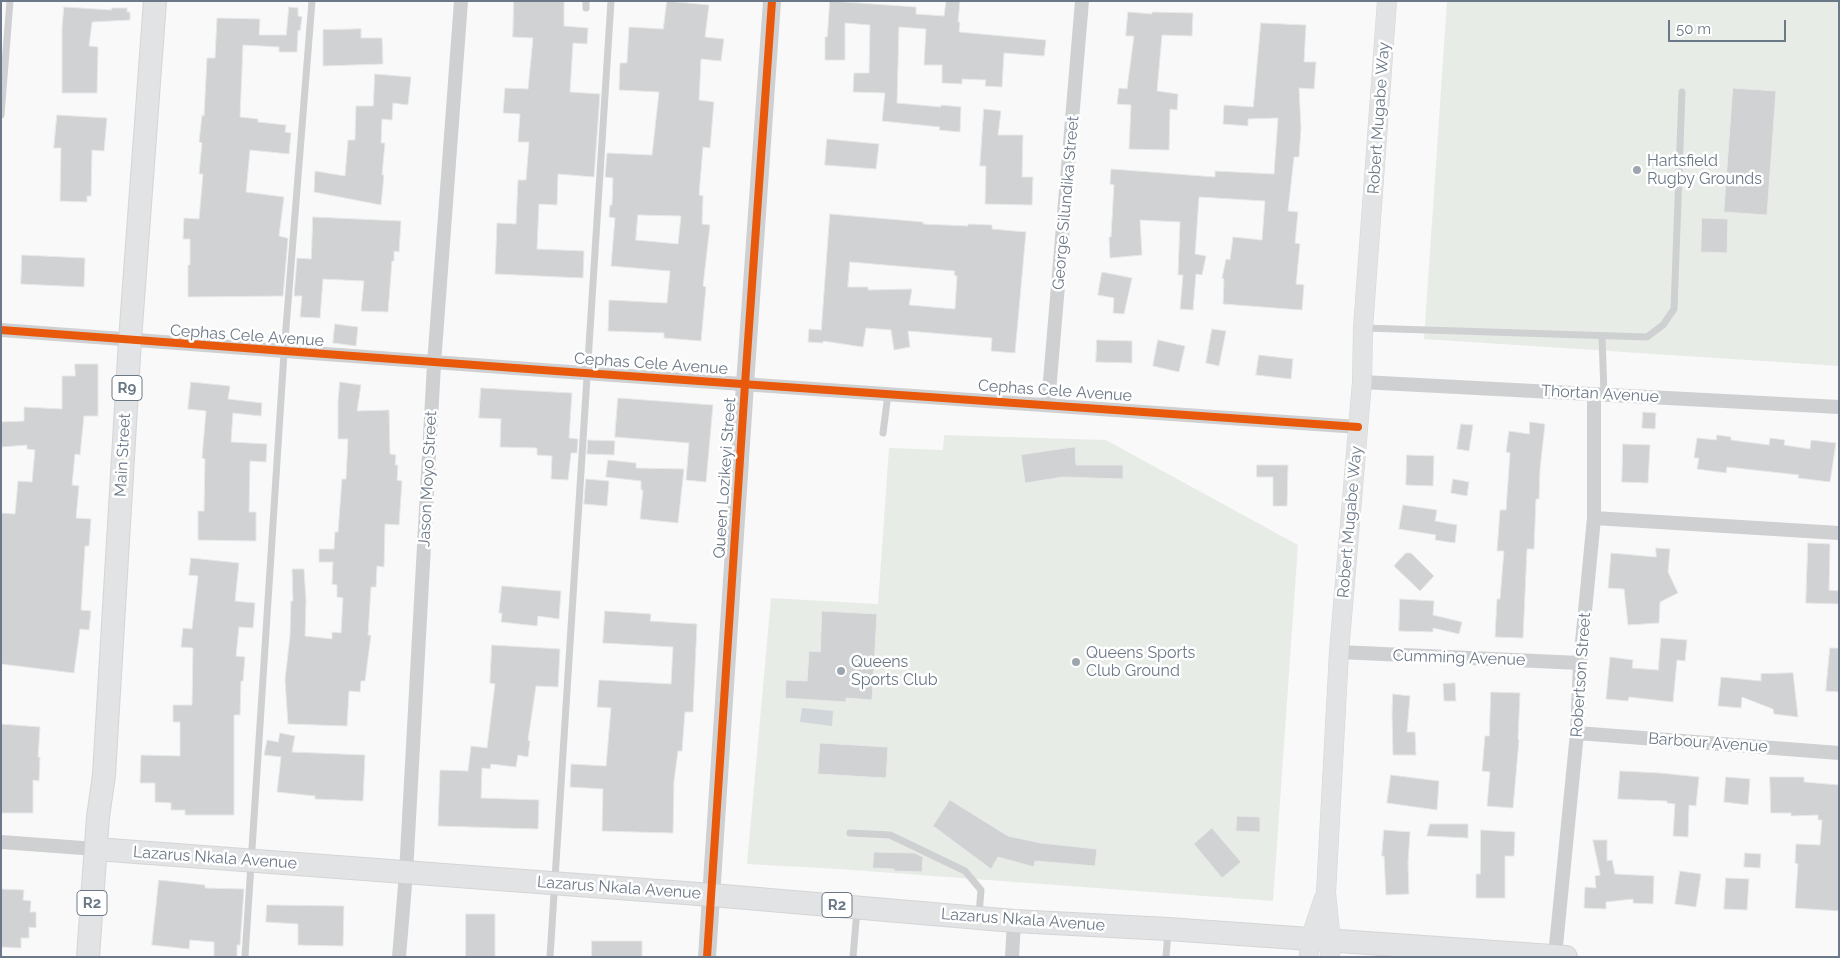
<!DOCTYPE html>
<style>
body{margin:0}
#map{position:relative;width:1840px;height:958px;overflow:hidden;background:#f9f9f9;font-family:Raleway,sans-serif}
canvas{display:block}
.frame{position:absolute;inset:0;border:2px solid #6b7887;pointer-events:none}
.scale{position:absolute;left:1668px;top:20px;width:118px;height:22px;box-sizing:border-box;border:2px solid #6b7887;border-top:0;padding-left:6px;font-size:15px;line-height:18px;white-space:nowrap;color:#6b7887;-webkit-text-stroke:4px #fff;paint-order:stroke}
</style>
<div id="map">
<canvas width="1840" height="958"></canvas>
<div class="frame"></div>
<div class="scale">50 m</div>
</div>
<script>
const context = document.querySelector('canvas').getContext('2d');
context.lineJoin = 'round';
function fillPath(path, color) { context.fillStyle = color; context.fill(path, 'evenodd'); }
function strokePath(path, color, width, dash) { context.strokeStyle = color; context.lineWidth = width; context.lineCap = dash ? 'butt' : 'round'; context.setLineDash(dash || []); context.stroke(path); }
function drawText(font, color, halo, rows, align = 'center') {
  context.font = font + ' Raleway,sans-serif'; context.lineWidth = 5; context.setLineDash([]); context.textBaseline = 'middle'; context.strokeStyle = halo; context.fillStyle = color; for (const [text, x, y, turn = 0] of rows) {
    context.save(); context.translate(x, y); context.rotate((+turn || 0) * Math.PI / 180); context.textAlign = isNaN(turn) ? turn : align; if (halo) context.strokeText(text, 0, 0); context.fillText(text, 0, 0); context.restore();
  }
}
fillPath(new Path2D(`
 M 1447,1 L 1839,1 L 1839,366 L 1424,339 Z
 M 944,435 L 1106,440 L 1298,545 L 1273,901 L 838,869 L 747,864 L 771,598 L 878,604 L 889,448 L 943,450 Z`), '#e8ece7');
fillPath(new Path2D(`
 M 802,708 L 833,711 L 832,726 L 800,722 Z`), '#d0d6da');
const building = new Path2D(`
 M 514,1 L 564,1 L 564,26 L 588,28 L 587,44 L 573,43 L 570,92 L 600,94 L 594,177 L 558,174 L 557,205 L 539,204 L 537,249 L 584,251 L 583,278 L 495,274 L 497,223 L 516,224 L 518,180 L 526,180 L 529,142 L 518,142 L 520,114 L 503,113 L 505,88 L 528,89 L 533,38 L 513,37 Z
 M 667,1 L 709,5 L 705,37 L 724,39 L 721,61 L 701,59 L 699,100 L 714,102 L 710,148 L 703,147 L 699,195 L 703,196 L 702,224 L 710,225 L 703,286 L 706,287 L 701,341 L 664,338 L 664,333 L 608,331 L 609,300 L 667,303 L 670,271 L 611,266 L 615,218 L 609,217 L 610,205 L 612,205 L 613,178 L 605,177 L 607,153 L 652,155 L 659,92 L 619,90 L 620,63 L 627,63 L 629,27 L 663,29 ZM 638,215 L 681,216 L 678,244 L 636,240 Z
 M 830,1 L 916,7 L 916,14 L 944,16 L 946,1 L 960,1 L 958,22 L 960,22 L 959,32 L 1046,40 L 1044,56 L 1004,53 L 1002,87 L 985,86 L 986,80 L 962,79 L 962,84 L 942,83 L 942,65 L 924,65 L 926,29 L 899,27 L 897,103 L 941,107 L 941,105 L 961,107 L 960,132 L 939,130 L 940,127 L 882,121 L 885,93 L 853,92 L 854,73 L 869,73 L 870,25 L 845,23 L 845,60 L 825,60 L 825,37 L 827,37 Z
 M 64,7 L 112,10 L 111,8 L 127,8 L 127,12 L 130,12 L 130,20 L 92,22 L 89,46 L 98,47 L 97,93 L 62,93 L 62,29 Z
 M 289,7 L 298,8 L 298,16 L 302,17 L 300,31 L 298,30 L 297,52 L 279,52 L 279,47 L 243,45 L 240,117 L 258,119 L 258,122 L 286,125 L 285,132 L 291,133 L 289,154 L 250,150 L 246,192 L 284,197 L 279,236 L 287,238 L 288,239 L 283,296 L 188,297 L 188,265 L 190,265 L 190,239 L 183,239 L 184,218 L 199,219 L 203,174 L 199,174 L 202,143 L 199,142 L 202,115 L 204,116 L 207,58 L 215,58 L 217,18 L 260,19 L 259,35 L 286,35 Z
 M 1128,12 L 1152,14 L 1152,12 L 1193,13 L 1192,36 L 1162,35 L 1157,91 L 1178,94 L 1177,110 L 1170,109 L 1169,150 L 1129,149 L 1131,105 L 1117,104 L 1119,88 L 1127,89 L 1134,36 L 1126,36 Z
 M 1261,23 L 1306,25 L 1304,62 L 1316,62 L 1314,89 L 1299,88 L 1301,128 L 1299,157 L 1294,157 L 1288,211 L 1298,212 L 1295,243 L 1300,244 L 1296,284 L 1304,285 L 1302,310 L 1223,304 L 1224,279 L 1222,278 L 1226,259 L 1230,260 L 1233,237 L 1262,240 L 1265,201 L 1199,197 L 1195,254 L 1206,256 L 1202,275 L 1196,274 L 1193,310 L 1180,309 L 1183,275 L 1178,275 L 1180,222 L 1140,220 L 1142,255 L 1110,258 L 1109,237 L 1111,237 L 1114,185 L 1110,184 L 1111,169 L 1215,177 L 1215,171 L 1274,174 L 1278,118 L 1248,119 L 1248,126 L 1223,124 L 1224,105 L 1253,107 Z
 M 361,29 L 361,38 L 382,38 L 383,64 L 323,66 L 323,30 Z
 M 375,74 L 411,77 L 408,105 L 393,103 L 392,120 L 382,119 L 381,143 L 385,143 L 382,175 L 384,175 L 381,205 L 314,192 L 315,171 L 345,176 L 348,140 L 355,140 L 356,106 L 373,106 Z
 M 1733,88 L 1776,91 L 1767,215 L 1724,212 Z
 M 984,109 L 1001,111 L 998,135 L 1023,135 L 1022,177 L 1033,177 L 1032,205 L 985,204 L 986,166 L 980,166 Z
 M 57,115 L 107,118 L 104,151 L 92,150 L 91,196 L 87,196 L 87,202 L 60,201 L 61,148 L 54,148 Z
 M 827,139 L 879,144 L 876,169 L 825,165 Z
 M 830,214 L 923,222 L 923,224 L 968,226 L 968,224 L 992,225 L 992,229 L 1026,232 L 1015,353 L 991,351 L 992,338 L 908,331 L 910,347 L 894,350 L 891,330 L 866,328 L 863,347 L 823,341 L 823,343 L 808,342 L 809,329 L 821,330 ZM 850,262 L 955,271 L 954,275 L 957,276 L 955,309 L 909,305 L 912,289 L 868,290 L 868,287 L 848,287 Z
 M 313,217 L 401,221 L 399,252 L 394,251 L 394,261 L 392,261 L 388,312 L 361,311 L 364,281 L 323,279 L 320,318 L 300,317 L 302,296 L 294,296 L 297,258 L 311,259 Z
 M 1702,218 L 1728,219 L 1727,253 L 1701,252 Z
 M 22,255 L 85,258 L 84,287 L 21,284 Z
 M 1102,272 L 1132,278 L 1124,314 L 1113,313 L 1114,298 L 1098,295 Z
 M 335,324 L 358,327 L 356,346 L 333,343 Z
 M 1212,329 L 1226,331 L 1219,366 L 1206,363 Z
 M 1097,340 L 1132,341 L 1132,363 L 1096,362 Z
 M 1158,340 L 1185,346 L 1179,372 L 1153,366 Z
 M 1259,355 L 1293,359 L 1291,379 L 1256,375 Z
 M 75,364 L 98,364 L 98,416 L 84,416 L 80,455 L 75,454 L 72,485 L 79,486 L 76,518 L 91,519 L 89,546 L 85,546 L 81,610 L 91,611 L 89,630 L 80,629 L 74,673 L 1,664 L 1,513 L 15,514 L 18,481 L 32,482 L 35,450 L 27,449 L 27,445 L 1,447 L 1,422 L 24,421 L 24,407 L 62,409 L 62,376 L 75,376 Z
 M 191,382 L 230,386 L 228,399 L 262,403 L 261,416 L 233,413 L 231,442 L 267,444 L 266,462 L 250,461 L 249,512 L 256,512 L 256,541 L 198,540 L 198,511 L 204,511 L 205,459 L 202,458 L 206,411 L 188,409 Z
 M 340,382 L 361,385 L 357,411 L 389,410 L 390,454 L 396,455 L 395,465 L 398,465 L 397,480 L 402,481 L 399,525 L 385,524 L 384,567 L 377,566 L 376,587 L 371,587 L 368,635 L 371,635 L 365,681 L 361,681 L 360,692 L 349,691 L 347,726 L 288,724 L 285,680 L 290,636 L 291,601 L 293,601 L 292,569 L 304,569 L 306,601 L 305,636 L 332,639 L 332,632 L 341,633 L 343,598 L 337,597 L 337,585 L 332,584 L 333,562 L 319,562 L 319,549 L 334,549 L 335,532 L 338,532 L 342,479 L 346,479 L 348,439 L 338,439 L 338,402 Z
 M 481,388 L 572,393 L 569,438 L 578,439 L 577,453 L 571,453 L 568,480 L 551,479 L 552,456 L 537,455 L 537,448 L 500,447 L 501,419 L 479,418 Z
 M 618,398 L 713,405 L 706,482 L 686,480 L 689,443 L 615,437 Z
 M 1643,412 L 1656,413 L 1655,429 L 1642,428 Z
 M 1530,422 L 1545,424 L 1540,469 L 1539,499 L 1536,499 L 1534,549 L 1527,549 L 1523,638 L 1495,637 L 1497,599 L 1500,599 L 1504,551 L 1497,551 L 1500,510 L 1506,510 L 1510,453 L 1506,452 L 1509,431 L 1529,434 Z
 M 1461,424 L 1473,425 L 1469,451 L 1457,449 Z
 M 1717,435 L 1731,437 L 1731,440 L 1769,445 L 1770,438 L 1785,440 L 1784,445 L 1810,449 L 1811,440 L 1836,443 L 1830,482 L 1798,478 L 1799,475 L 1727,467 L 1726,473 L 1697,469 L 1699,458 L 1694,458 L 1697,438 L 1716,440 Z
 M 588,440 L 615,441 L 614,455 L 587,454 Z
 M 1623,444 L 1650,445 L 1648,483 L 1622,482 Z
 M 1075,447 L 1076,465 L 1123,465 L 1123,479 L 1063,477 L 1025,483 L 1021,455 Z
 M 1407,455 L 1434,456 L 1433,486 L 1406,485 Z
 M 608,460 L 636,463 L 636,468 L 684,469 L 678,523 L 640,519 L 643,490 L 641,490 L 641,481 L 606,477 Z
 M 1257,465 L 1288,465 L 1287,506 L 1273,506 L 1273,477 L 1257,477 Z
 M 586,479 L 609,481 L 607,506 L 584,504 Z
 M 1453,479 L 1469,482 L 1467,496 L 1451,493 Z
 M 1403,505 L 1437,510 L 1435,521 L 1457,525 L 1455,543 L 1435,540 L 1436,535 L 1399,529 Z
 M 1808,543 L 1830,544 L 1829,590 L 1839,591 L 1839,604 L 1806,603 Z
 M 1656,548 L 1670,549 L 1668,572 L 1678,593 L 1660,602 L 1659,623 L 1628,625 L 1624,589 L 1608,588 L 1611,553 L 1656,557 Z
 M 1406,553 L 1411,553 L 1434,576 L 1420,591 L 1394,566 Z
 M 191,558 L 239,563 L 235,601 L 255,603 L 253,628 L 239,627 L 236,656 L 245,657 L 243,681 L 241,681 L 240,715 L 234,715 L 234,815 L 185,815 L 185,810 L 171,810 L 171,803 L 155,802 L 155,783 L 140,783 L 141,755 L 180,756 L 180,722 L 173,722 L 173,705 L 192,705 L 193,648 L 181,647 L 183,628 L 192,629 L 198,576 L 189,575 Z
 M 502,586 L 561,591 L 559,619 L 538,616 L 537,626 L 501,622 L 502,613 L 499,613 Z
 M 1400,599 L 1434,601 L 1433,615 L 1462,622 L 1459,634 L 1433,628 L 1433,632 L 1399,631 Z
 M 605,611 L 651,614 L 650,621 L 697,624 L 693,712 L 685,712 L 682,751 L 678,751 L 674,781 L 673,833 L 602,831 L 603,789 L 570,787 L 571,764 L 606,766 L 611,708 L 597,707 L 599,680 L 671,684 L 673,647 L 603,643 Z
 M 822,611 L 877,614 L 872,700 L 846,698 L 846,702 L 785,698 L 786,680 L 807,681 L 809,651 L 820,652 Z
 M 1661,638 L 1687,640 L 1685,661 L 1677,660 L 1673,702 L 1629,697 L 1628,701 L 1606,699 L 1610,657 L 1633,660 L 1632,668 L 1658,670 Z
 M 492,645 L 560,649 L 558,687 L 536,686 L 528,740 L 530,741 L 528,757 L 518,755 L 516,767 L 491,764 L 490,769 L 482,768 L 481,798 L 539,800 L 538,829 L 438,826 L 440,770 L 468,771 L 471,746 L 487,748 L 495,684 L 490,683 Z
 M 1830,648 L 1839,648 L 1839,692 L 1826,691 Z
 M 1793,673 L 1798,717 L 1774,714 L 1773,709 L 1742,697 L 1741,708 L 1718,706 L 1721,677 L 1761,681 L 1761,674 Z
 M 1455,683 L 1456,701 L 1444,701 L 1443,684 Z
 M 1491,692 L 1520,693 L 1518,739 L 1519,740 L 1513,808 L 1487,806 L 1490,772 L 1482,771 L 1485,736 L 1489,736 Z
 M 1393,694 L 1410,696 L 1407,732 L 1415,732 L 1416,755 L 1393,755 L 1392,714 Z
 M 1,724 L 40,727 L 38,757 L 40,757 L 39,781 L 33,780 L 33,813 L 1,813 Z
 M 280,733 L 295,736 L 292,752 L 365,755 L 363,801 L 315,799 L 315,796 L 277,792 L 281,757 L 264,755 L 267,740 L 278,742 Z
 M 820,743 L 888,747 L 886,778 L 818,774 Z
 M 1620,771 L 1660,773 L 1699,777 L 1696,806 L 1689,805 L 1688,837 L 1673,836 L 1675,804 L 1667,803 L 1667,801 L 1618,799 Z
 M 1391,775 L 1439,781 L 1437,810 L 1387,803 Z
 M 1726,777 L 1750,779 L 1748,805 L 1724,802 Z
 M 1770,777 L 1804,777 L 1804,782 L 1839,785 L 1839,911 L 1795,908 L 1798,864 L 1795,863 L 1796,844 L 1820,845 L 1822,820 L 1818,820 L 1818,815 L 1791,816 L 1791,813 L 1771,813 Z
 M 950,800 L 1008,836 L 1041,843 L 1097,849 L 1095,866 L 1035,861 L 1034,867 L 998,857 L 991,869 L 933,826 Z
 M 1237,816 L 1260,817 L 1260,832 L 1236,831 Z
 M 1430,824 L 1468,824 L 1468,838 L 1427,836 Z
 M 1212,828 L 1241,862 L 1222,878 L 1194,844 Z
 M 1384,830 L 1410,832 L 1408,863 L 1409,894 L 1386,895 L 1384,856 L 1382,856 Z
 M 1481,830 L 1515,832 L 1514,856 L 1505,856 L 1505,898 L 1476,898 L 1476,874 L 1480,874 Z
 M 1593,840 L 1607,840 L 1607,861 L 1612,860 L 1615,874 L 1654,876 L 1653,904 L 1633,903 L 1633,899 L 1606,902 L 1606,909 L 1584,908 L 1585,887 L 1596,888 L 1595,876 L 1600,875 Z
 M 874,852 L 915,853 L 923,857 L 922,872 L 894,871 L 894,869 L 873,868 Z
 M 1745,853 L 1761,854 L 1760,868 L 1744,867 Z
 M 1680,871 L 1701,874 L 1696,907 L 1675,904 Z
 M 1726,878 L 1749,879 L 1747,910 L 1724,909 Z
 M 159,880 L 205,885 L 205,888 L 244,889 L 240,945 L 237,945 L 237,957 L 214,957 L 214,942 L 190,940 L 189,949 L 152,945 Z
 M 1,889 L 24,890 L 23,900 L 31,901 L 30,912 L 36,912 L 36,928 L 29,927 L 29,938 L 21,938 L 21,948 L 1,947 Z
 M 267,905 L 344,906 L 343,946 L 298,945 L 298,924 L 266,922 Z
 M 466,914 L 495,914 L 495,957 L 466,957 Z
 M 592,941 L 642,941 L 642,957 L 592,957 Z`);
fillPath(building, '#d0d2d3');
strokePath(building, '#e8e8e8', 1);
const secondary = new Path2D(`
 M 1309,957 L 1310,940 L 1324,898
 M 1330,957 L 1331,941 L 1326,893 L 1339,652 L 1362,382 L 1363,328 L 1387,1`);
const trunk = new Path2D(`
 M 96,849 L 712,895 L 1014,921 L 1168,929 L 1566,957
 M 88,957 L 98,817 L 104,775 L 130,340 L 155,1`);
strokePath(secondary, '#d5d6d7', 20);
strokePath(trunk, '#d5d5d6', 24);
strokePath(new Path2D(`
 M 586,8 L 586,1
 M 1,115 L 10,1
 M 1364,328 L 1647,337 L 1663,325 L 1674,309 L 1682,92
 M 1602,336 L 1604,394
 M 883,433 L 888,394
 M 850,833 L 890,835 L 965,871 L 981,890 L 979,914
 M 245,957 L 284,353 L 312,1
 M 550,957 L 611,1
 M 853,957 L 857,910
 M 1166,957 L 1168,932`), '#cfd0d2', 7);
strokePath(new Path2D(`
 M 1,330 C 453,366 906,394 1358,427
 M 1362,382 L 1839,407
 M 1048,404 L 1082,1
 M 1594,518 L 1839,533
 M 1339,652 L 1580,663
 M 1577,733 L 1839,753
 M 1,842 L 96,849
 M 1555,956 L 1577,733 L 1580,663 L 1594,518 L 1594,394
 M 399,957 L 406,873 L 434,364 L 461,1
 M 1012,957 L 1014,921`), '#cfd0d2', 14);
strokePath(new Path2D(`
 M 707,957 L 745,384 L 772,1`), '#cfd0d2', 18);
strokePath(secondary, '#e2e3e4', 19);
strokePath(trunk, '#e2e3e4', 22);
strokePath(new Path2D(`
 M 1,330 C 453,366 906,394 1358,427
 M 707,957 L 745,384 L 772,1`), '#e8590c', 8);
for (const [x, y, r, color] of [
 [1637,170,5,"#9da5af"],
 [1076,662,5,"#9da5af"],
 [841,671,5,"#9da5af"]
]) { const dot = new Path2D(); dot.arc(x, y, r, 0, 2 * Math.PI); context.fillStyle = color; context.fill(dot); strokePath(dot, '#fff', 2); }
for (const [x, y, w] of [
 [127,388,30],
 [92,903,30],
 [837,905,30]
]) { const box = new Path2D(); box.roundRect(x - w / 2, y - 12.5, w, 25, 4); context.fillStyle = '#fff'; context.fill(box); strokePath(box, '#6b7887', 1); }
drawText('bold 15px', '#6b7887', null, [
 ["R9",127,388],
 ["R2",92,903],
 ["R2",837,905]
]);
drawText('16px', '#6b7887', '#fff', [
 ["Robert Mugabe Way",1379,118,-86],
 ["George Silundika Street",1066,203,-85],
 ["Cephas Cele Avenue",247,336,4],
 ["Cephas Cele Avenue",651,364,4],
 ["Cephas Cele Avenue",1055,391,4],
 ["Thortan Avenue",1600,394,3],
 ["Main Street",123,455,-87],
 ["Queen Lozikeyi Street",725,478,-86],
 ["Jason Moyo Street",428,479,-87],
 ["Robert Mugabe Way",1350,522,-85],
 ["Cumming Avenue",1459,658,2],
 ["Robertson Street",1581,675,-86],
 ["Barbour Avenue",1708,743,4],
 ["Lazarus Nkala Avenue",215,858,4],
 ["Lazarus Nkala Avenue",619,888,4],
 ["Lazarus Nkala Avenue",1023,920,4]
]);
drawText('16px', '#6b7887', '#fff', [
 ["Hartsfield",1647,161],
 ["Rugby Grounds",1647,179],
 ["Queens Sports",1086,653],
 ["Club Ground",1086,671],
 ["Queens",851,662],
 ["Sports Club",851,680]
], 'left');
</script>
